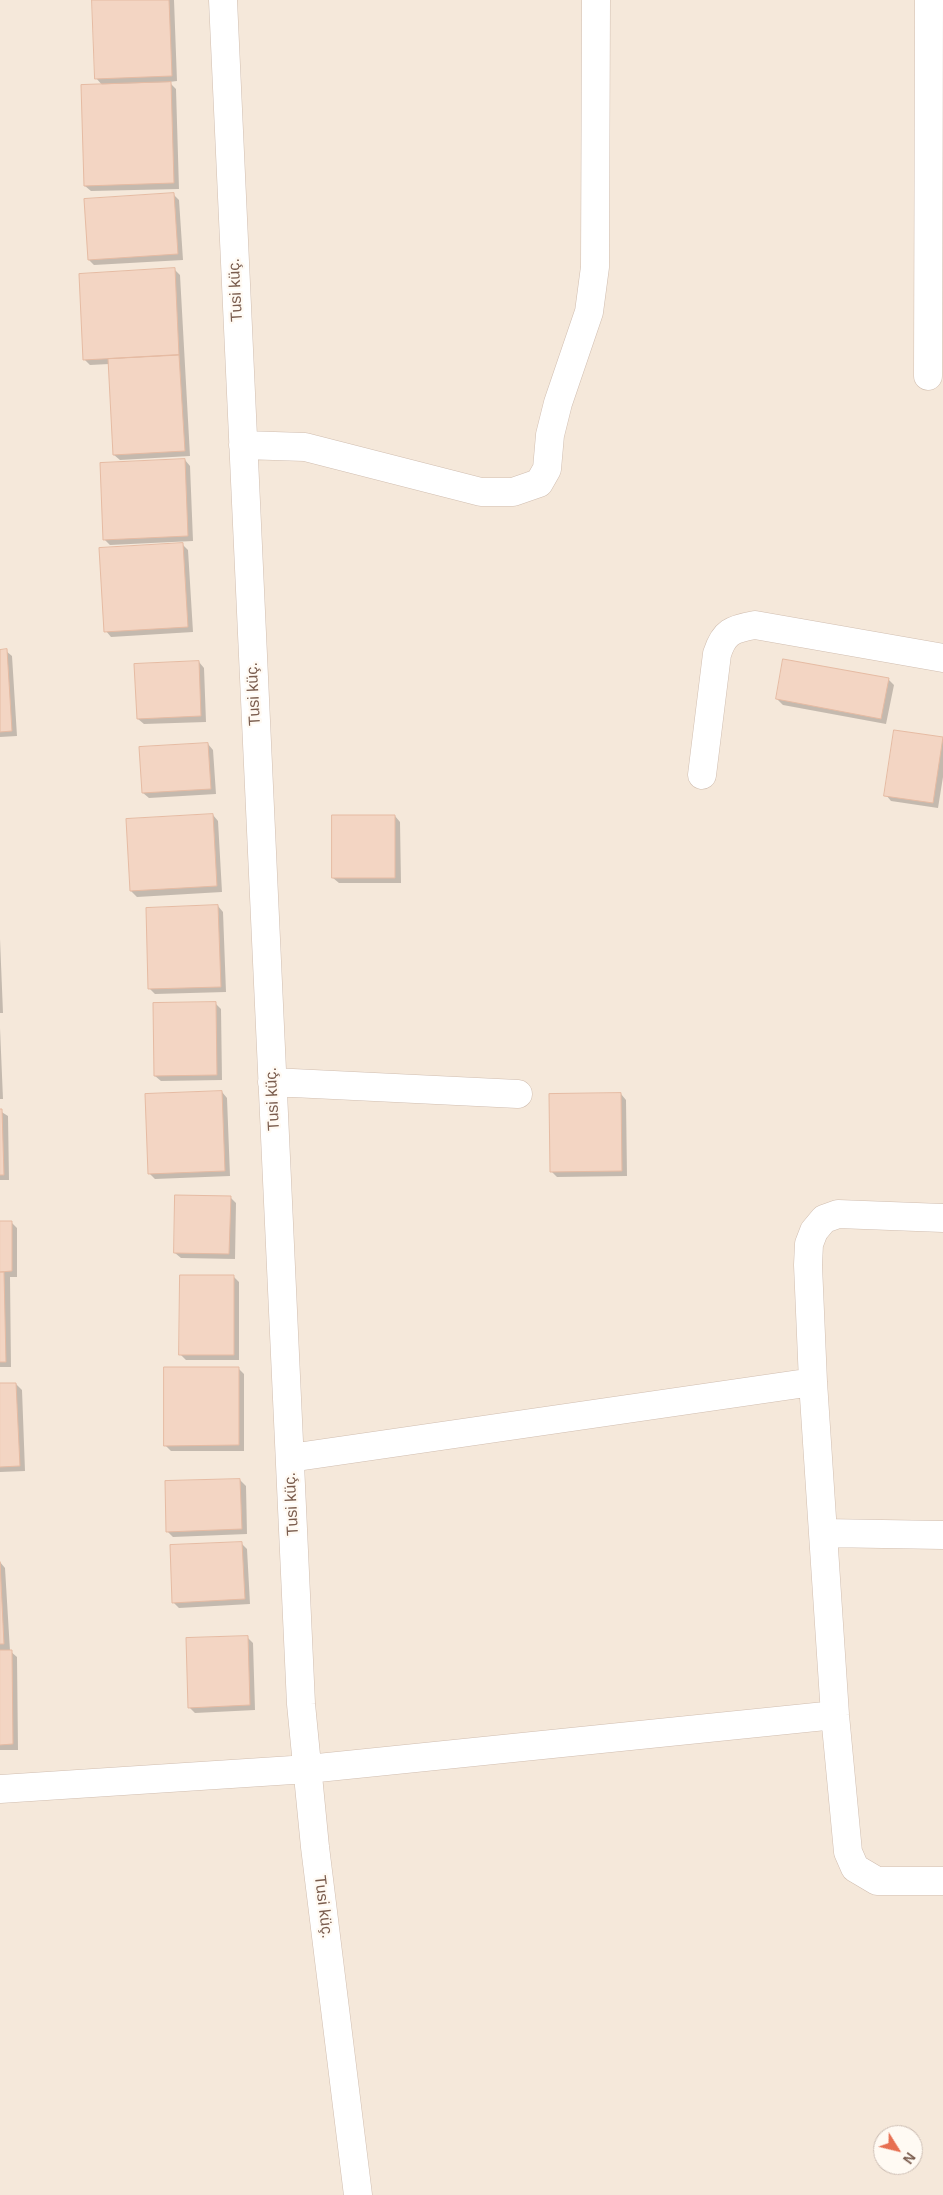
<!DOCTYPE html>
<meta charset="utf-8">
<style>
body{margin:0}
#map{position:relative;width:943px;height:2195px;overflow:hidden;background:#fdf6ec;font-family:Arial,sans-serif}
canvas{display:block}
.north{position:absolute;left:873px;top:2125px;width:50px;height:50px;box-sizing:border-box;background:#fffaf3;border:1px solid #cabbb1;border-radius:50%;rotate:126deg;font-size:14px;font-weight:700;line-height:20px;text-align:center;color:#7a5c4d}
.north::after{content:'';display:block;margin:auto;width:18px;height:22px;background:#e76f51;clip-path:polygon(50% 0,100% 100%,50% 72%,0 100%)}
</style>
<div id="map">
<canvas width="943" height="2195"></canvas>
<div class="north">N</div>
</div>
<script>
const context = document.querySelector('canvas').getContext('2d');
context.lineJoin = 'round';
function fillPath(path, color) { context.fillStyle = color; context.fill(path, 'evenodd'); }
function strokePath(path, color, width, dash) { context.strokeStyle = color; context.lineWidth = width; context.lineCap = dash ? 'butt' : 'round'; context.setLineDash(dash || []); context.stroke(path); }
function drawText(font, color, halo, rows, align = 'center') {
  context.font = font + ' Arial,sans-serif'; context.lineWidth = 4.5; context.setLineDash([]); context.textBaseline = 'middle'; context.strokeStyle = halo; context.fillStyle = color; for (const [text, x, y, turn = 0] of rows) {
    context.save(); context.translate(x, y); context.rotate((+turn || 0) * Math.PI / 180); context.textAlign = isNaN(turn) ? turn : align; if (halo) context.strokeText(text, 0, 0); context.fillText(text, 0, 0); context.restore();
  }
}
fillPath(new Path2D(`
 M 0,0 L 943,0 L 943,2195 L 0,2195 ZM 883,2135 L 913,2135 L 913,2165 L 883,2165 Z`), '#f5e8da');
fillPath(new Path2D(`
 M 93,0 L 174,0 L 177,81 L 169,82 L 176,89 L 179,189 L 91,191 L 85,186 L 103,86 L 96,78 Z
 M 174,195 L 179,200 L 183,260 L 94,265 L 89,260 Z
 M 174,269 L 180,275 L 190,456 L 120,460 L 114,455 L 109,364 L 90,365 L 84,359 Z
 M 185,460 L 190,466 L 193,541 L 110,545 L 104,539 Z
 M 182,544 L 188,550 L 193,632 L 111,637 L 106,631 Z
 M 0,651 L 6,651 L 12,656 L 17,736 L 0,737 Z
 M 199,662 L 204,668 L 206,722 L 144,724 L 138,719 Z
 M 888,679 L 894,685 L 886,724 L 783,705 L 777,699 Z
 M 943,738 L 943,777 L 938,808 L 891,801 L 886,795 Z
 M 208,744 L 213,750 L 216,794 L 149,798 L 143,793 Z
 M 213,815 L 218,821 L 222,892 L 137,897 L 131,891 Z
 M 395,816 L 400,822 L 401,883 L 339,883 L 333,878 Z
 M 218,906 L 223,912 L 226,992 L 155,994 L 150,989 Z
 M 0,939 L 3,1013 L 0,1013 Z
 M 215,1003 L 221,1009 L 222,1080 L 161,1081 L 155,1076 Z
 M 0,1028 L 3,1099 L 0,1099 Z
 M 222,1092 L 227,1098 L 230,1176 L 155,1179 L 149,1173 Z
 M 621,1094 L 626,1100 L 627,1176 L 557,1177 L 551,1171 Z
 M 0,1111 L 8,1116 L 9,1180 L 0,1180 Z
 M 230,1197 L 236,1203 L 235,1259 L 181,1258 L 175,1253 Z
 M 0,1222 L 11,1222 L 17,1228 L 17,1277 L 10,1277 L 11,1367 L 0,1367 Z
 M 233,1276 L 239,1282 L 239,1360 L 186,1360 L 180,1354 Z
 M 238,1368 L 244,1374 L 244,1451 L 171,1451 L 165,1445 Z
 M 16,1384 L 22,1390 L 25,1471 L 0,1472 L 0,1385 Z
 M 240,1480 L 246,1486 L 247,1534 L 173,1537 L 167,1531 Z
 M 242,1544 L 247,1549 L 250,1604 L 179,1608 L 173,1602 Z
 M 0,1562 L 5,1568 L 10,1651 L 17,1657 L 18,1750 L 0,1750 Z
 M 247,1637 L 253,1643 L 255,1710 L 195,1713 L 189,1707 Z`), '#0003');
const building = new Path2D(`
 M 92,0 L 169,0 L 172,76 L 95,79 Z
 M 171,82 L 174,183 L 84,186 L 81,85 Z
 M 174,193 L 178,254 L 88,260 L 84,199 Z
 M 175,268 L 179,355 L 83,360 L 79,274 Z
 M 179,355 L 185,451 L 113,455 L 108,359 Z
 M 185,459 L 188,536 L 103,540 L 100,463 Z
 M 183,543 L 188,627 L 104,632 L 99,548 Z
 M 7,649 L 12,731 L 0,732 L 0,650 Z
 M 783,659 L 889,678 L 881,719 L 776,699 Z
 M 199,661 L 201,716 L 137,719 L 134,664 Z
 M 894,730 L 943,737 L 933,803 L 884,796 Z
 M 208,743 L 211,789 L 142,793 L 139,747 Z
 M 213,814 L 217,886 L 130,891 L 126,819 Z
 M 332,815 L 395,815 L 395,878 L 332,878 Z
 M 218,905 L 221,987 L 148,989 L 146,908 Z
 M 216,1002 L 217,1075 L 154,1076 L 153,1003 Z
 M 222,1091 L 225,1171 L 148,1174 L 145,1094 Z
 M 621,1093 L 622,1171 L 550,1172 L 549,1094 Z
 M 0,1109 L 2,1109 L 4,1175 L 0,1175 Z
 M 175,1195 L 231,1196 L 229,1254 L 174,1253 Z
 M 0,1221 L 12,1221 L 12,1271 L 0,1272 Z
 M 0,1272 L 4,1272 L 6,1362 L 0,1362 Z
 M 180,1275 L 234,1275 L 234,1355 L 179,1355 Z
 M 164,1367 L 239,1367 L 239,1445 L 164,1446 Z
 M 0,1383 L 16,1383 L 20,1466 L 0,1467 Z
 M 240,1479 L 242,1529 L 166,1532 L 165,1481 Z
 M 242,1542 L 245,1599 L 172,1603 L 170,1545 Z
 M 0,1562 L 4,1644 L 0,1644 Z
 M 248,1636 L 250,1705 L 188,1708 L 186,1638 Z
 M 0,1650 L 12,1650 L 13,1744 L 0,1745 Z`);
fillPath(building, '#f3d5c3');
strokePath(building, '#e6bba3', 1);
const minor = new Path2D(`
 M 223,0 L 301,1704 L 315,1847 L 358,2195
 M 928,376 L 929,0
 M 243,445 L 305,447 L 481,492 L 513,492 L 539,483 L 547,469 L 550,435 L 558,403 L 589,312 L 595,267 L 596,0
 M 702,775 L 717,654 C 724,632 732,629 755,625 L 943,658
 M 272,1082 L 518,1094
 M 943,1218 L 838,1214 L 824,1219 L 814,1231 L 809,1244 L 808,1265 L 813,1382 L 835,1715 L 848,1852 L 855,1868 L 877,1881 L 943,1881
 M 290,1458 L 813,1382
 M 823,1533 L 943,1535
 M 0,1789 L 308,1769 L 835,1715`);
strokePath(minor, '#d1beb0', 29);
strokePath(minor, '#fff', 28);
drawText('16px', '#7a5c4d', '#fffaf3', [
 ["Tusi küç.",236,290,-93],
 ["Tusi küç.",254,694,-93],
 ["Tusi küç.",273,1099,-93],
 ["Tusi küç.",292,1504,-93],
 ["Tusi küç.",323,1907,83]
]);
</script>
